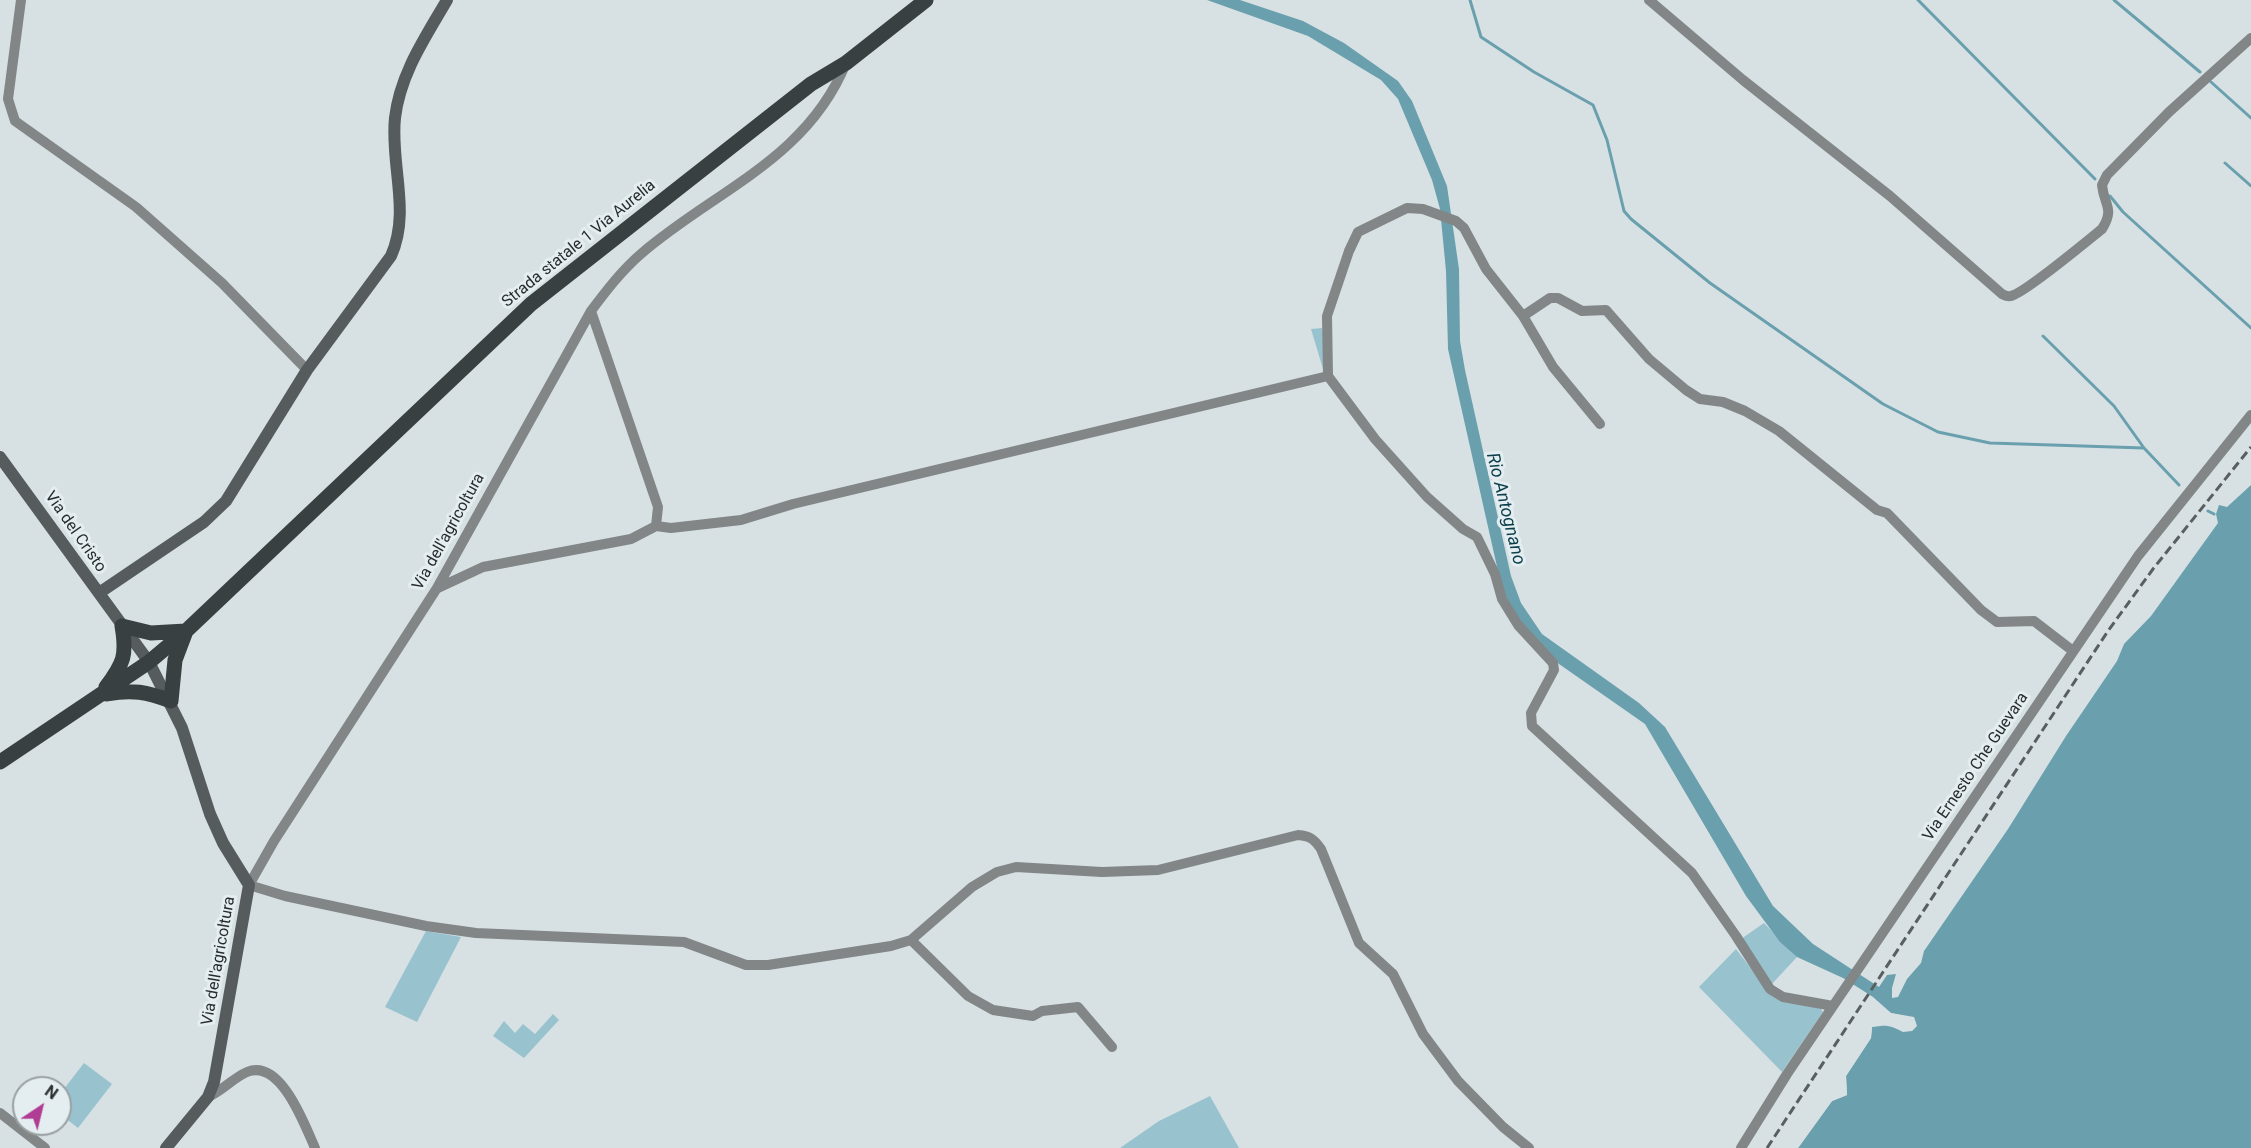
<!DOCTYPE html>
<style>
body{margin:0}
#map{position:relative;width:2251px;height:1148px;overflow:hidden;background:#d7e1e4;font-family:Roboto,sans-serif}
canvas{display:block}
.north{position:absolute;left:12px;top:1076px;width:60px;height:60px;box-sizing:border-box;background:#e4eef1;border:2px solid #99a0a3;border-radius:50%;rotate:35deg;font-size:16px;font-weight:700;line-height:24px;text-align:center;color:#282c2d}
.north::after{content:'';display:block;margin:auto;width:21px;height:27px;background:#b13c94;clip-path:polygon(50% 0,100% 100%,50% 72%,0 100%)}
</style>
<div id="map">
<canvas width="2251" height="1148"></canvas>
<div class="north">N</div>
</div>
<script>
const context = document.querySelector('canvas').getContext('2d');
context.lineJoin = 'round';
function fillPath(path, color) { context.fillStyle = color; context.fill(path, 'evenodd'); }
function strokePath(path, color, width, dash) { context.strokeStyle = color; context.lineWidth = width; context.lineCap = dash ? 'butt' : 'round'; context.setLineDash(dash || []); context.stroke(path); }
function drawText(font, color, halo, rows, align = 'center') {
  context.font = font + ' Roboto,sans-serif'; context.lineWidth = 6; context.setLineDash([]); context.textBaseline = 'middle'; context.strokeStyle = halo; context.fillStyle = color; for (const [text, x, y, turn = 0] of rows) {
    context.save(); context.translate(x, y); context.rotate((+turn || 0) * Math.PI / 180); context.textAlign = isNaN(turn) ? turn : align; if (halo) context.strokeText(text, 0, 0); context.fillText(text, 0, 0); context.restore();
  }
}
fillPath(new Path2D(`
 M 1322,328 L 1323,332 L 1323,369 L 1311,329 Z
 M 1764,923 L 1797,957 L 1771,985 L 1741,939 Z
 M 426,931 L 461,937 L 417,1022 L 385,1007 Z
 M 1736,949 L 1769,992 L 1821,1009 L 1823,1012 L 1782,1072 L 1699,987 Z
 M 553,1014 L 559,1020 L 524,1058 L 493,1036 L 504,1021 L 515,1033 L 523,1024 L 535,1034 Z
 M 84,1063 L 112,1084 L 78,1128 L 60,1114 L 60,1094 Z
 M 1210,1096 L 1239,1148 L 1120,1148 L 1159,1121 Z`), '#98c3ce');
fillPath(new Path2D(`
 M 1207,0 L 1240,0 L 1303,21 L 1344,43 L 1398,81 L 1412,101 L 1447,186 L 1459,269 L 1460,341 L 1465,370 L 1511,576 L 1521,603 L 1542,634 L 1639,703 L 1665,727 L 1773,906 L 1813,944 L 1879,987 L 1887,975 L 1896,974 L 1892,988 L 1892,998 L 1898,997 L 1907,979 L 1921,963 L 1924,951 L 2008,829 L 2066,736 L 2117,661 L 2124,644 L 2151,616 L 2218,523 L 2216,514 L 2219,505 L 2227,507 L 2251,485 L 2251,1148 L 1798,1148 L 1832,1101 L 1847,1095 L 1846,1076 L 1871,1038 L 1872,1027 C 1888,1021 1897,1032 1912,1031 L 1916,1023 L 1908,1017 L 1891,1013 L 1873,997 L 1843,978 L 1797,957 L 1780,942 L 1746,896 L 1645,724 L 1559,664 L 1521,625 L 1502,589 L 1448,349 L 1446,271 L 1440,209 L 1432,180 L 1398,99 L 1381,80 L 1308,36 Z`), '#6aa0ae');
fillPath(new Path2D(`
 M 1873,1001 L 1891,1013 L 1914,1017 L 1917,1026 L 1912,1031 L 1903,1032 L 1889,1025 L 1872,1027 L 1871,1038 L 1846,1076 L 1847,1095 L 1832,1101 L 1798,1148 L 1795,1148 L 1826,1103 L 1831,1098 L 1845,1094 L 1844,1075 L 1868,1037 L 1870,1025 L 1889,1022 L 1904,1029 L 1914,1025 L 1912,1020 L 1889,1016 Z`), '#d7e1e4');
strokePath(new Path2D(`
 M 1470,0 L 1481,37 L 1534,72 L 1593,105 L 1607,140 L 1624,211 L 1631,219 L 1710,283 L 1883,404 L 1938,432 L 1990,443 L 2144,448
 M 1918,0 L 2095,179
 M 2114,0 L 2200,72
 M 2211,82 L 2251,118
 M 2225,163 L 2251,186
 M 2110,196 L 2123,212 L 2251,328
 M 2043,336 L 2114,406 L 2144,448 L 2179,485
 M 2208,511 L 2214,514`), '#6aa0ae', 3);
strokePath(new Path2D(`
 M 21,0 L 8,99 L 15,121 L 136,207 L 222,283 L 307,370
 M 1649,0 L 1743,80 L 1890,196 L 2002,294 C 2006,296 2007,297 2011,296 C 2025,293 2087,241 2102,229 C 2115,208 2104,206 2102,185 L 2107,175 L 2169,112 L 2251,38
 M 846,63 C 807,159 714,191 642,253 C 622,270 606,291 591,311 L 437,588 L 274,841 L 249,885 L 285,896 L 426,926 L 476,933 L 684,942 L 746,965 L 768,965 L 891,946 L 911,940 L 972,887 L 997,872 L 1016,867 L 1102,872 L 1158,870 L 1298,835 C 1310,836 1314,839 1321,849 L 1359,943 L 1393,974 L 1423,1034 L 1458,1081 L 1503,1127 L 1529,1148
 M 591,311 L 658,507 L 656,526
 M 1523,316 L 1550,298 L 1558,298 L 1582,311 L 1606,310 L 1649,359 L 1686,390 L 1700,399 L 1723,402 L 1745,411 L 1779,431 L 1877,510 L 1887,513 L 1981,610 L 1997,622 L 2034,621 L 2073,651
 M 1600,424 L 1553,367 L 1523,316 L 1486,269 L 1464,228 L 1456,221 L 1423,209 L 1407,208 L 1358,232 L 1349,251 L 1327,316 L 1328,376 L 1375,439 L 1427,497 L 1463,529 L 1477,537 L 1495,574 L 1502,599 L 1518,625 L 1553,663 L 1554,670 L 1531,713 L 1532,726 L 1692,873 L 1736,936 L 1770,989 L 1783,997 L 1833,1006
 M 438,588 L 483,567 L 631,539 L 656,526 L 671,528 L 741,520 L 793,504 L 1328,376
 M 911,940 L 968,996 L 993,1010 L 1033,1016 L 1042,1011 L 1078,1007 L 1112,1047
 M 208,1097 C 222,1091 233,1078 247,1072 C 281,1058 305,1126 315,1148
 M 0,1113 L 45,1148
 M 1741,1148 L 1787,1074 L 2138,556 L 2251,415`), '#828687', 10);
strokePath(new Path2D(`
 M 0,457 L 149,662 L 182,728 L 210,814 L 223,843 L 249,885 L 214,1082 L 208,1097 L 166,1148
 M 99,593 L 204,522 L 226,501 L 307,370 L 391,256 C 411,212 390,164 395,118 C 400,74 425,38 447,0`), '#565c5e', 12);
strokePath(new Path2D(`
 M 106,687 C 124,663 127,655 122,626 L 151,633 L 186,631
 M 107,694 C 132,689 147,692 171,701 L 175,660 L 186,631
 M 0,762 L 149,662 L 186,631 L 531,304 L 811,84 L 846,63 L 926,0`), '#384041', 15);
strokePath(new Path2D(`
 M 1767,1148 L 2108,631 L 2153,569 L 2251,447`), '#595f61', 3, [9, 4.5]);
drawText('16px', '#282c2d', '#e4eef1', [
 ["Strada statale 1 Via Aurelia",579,244,-39],
 ["Via del Cristo",75,532,55],
 ["Via dell'agricoltura",449,532,-61],
 ["Via Ernesto Che Guevara",1976,767,-56],
 ["Via dell'agricoltura",219,961,-80]
]);
drawText('italic 18px', '#0c3f4a', '#e4eef1', [
 ["Rio Antognano",1505,509,76]
]);
</script>
